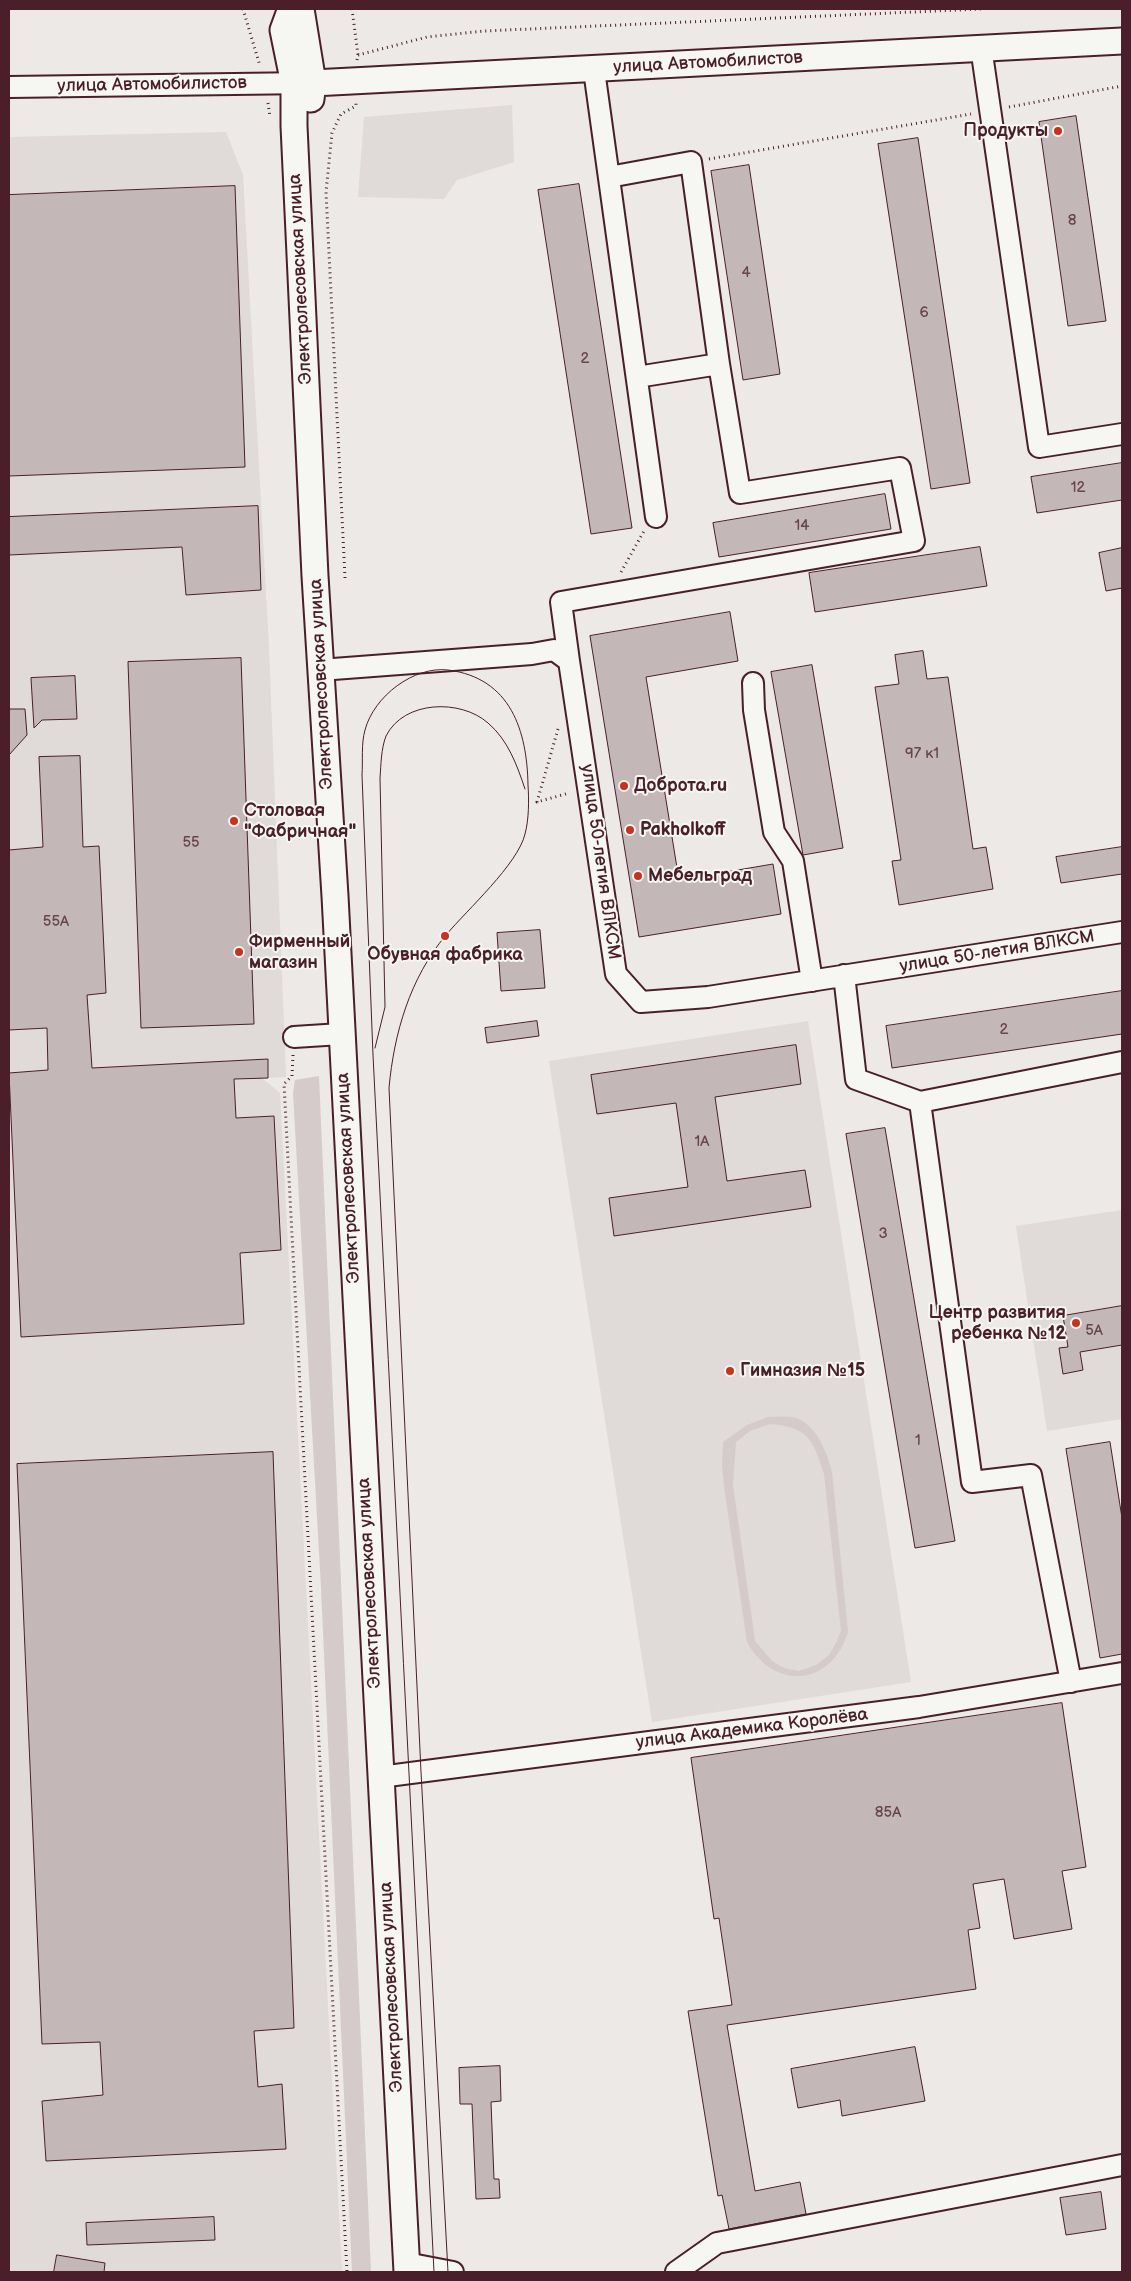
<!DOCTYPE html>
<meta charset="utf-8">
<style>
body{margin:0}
#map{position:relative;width:1131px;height:2281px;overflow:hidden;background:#ece9e6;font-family:"Balsamiq Sans",sans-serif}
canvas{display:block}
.frame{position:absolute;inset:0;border:10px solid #4a1f2b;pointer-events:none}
</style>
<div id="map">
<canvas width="1131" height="2281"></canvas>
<div class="frame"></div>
</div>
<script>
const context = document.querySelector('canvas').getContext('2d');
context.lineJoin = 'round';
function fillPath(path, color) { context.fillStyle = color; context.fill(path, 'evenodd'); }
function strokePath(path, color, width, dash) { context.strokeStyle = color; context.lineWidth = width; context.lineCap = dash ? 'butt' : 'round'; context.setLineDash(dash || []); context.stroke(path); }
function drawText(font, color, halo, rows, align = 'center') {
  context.font = font + ' "Balsamiq Sans",sans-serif'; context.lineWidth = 4; context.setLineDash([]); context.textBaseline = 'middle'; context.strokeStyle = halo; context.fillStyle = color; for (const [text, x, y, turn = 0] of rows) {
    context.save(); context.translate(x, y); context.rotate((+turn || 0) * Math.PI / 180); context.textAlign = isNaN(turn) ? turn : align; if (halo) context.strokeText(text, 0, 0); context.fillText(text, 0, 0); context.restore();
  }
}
fillPath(new Path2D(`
 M 512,105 L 514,162 L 457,180 L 444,199 L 358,197 L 364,117 Z
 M 226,132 L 243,175 L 269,648 L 286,1077 L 262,1078 L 280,1093 L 342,2272 L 9,2272 L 9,137 Z
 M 808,1021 L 911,1682 L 652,1722 L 549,1061 Z
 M 1122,1210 L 1122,1419 L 1047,1431 L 1016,1226 Z`), '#e0dad8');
fillPath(new Path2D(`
 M 319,1076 L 371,2272 L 352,2272 L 321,1588 L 293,1093 L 295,1080 Z
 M 768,1417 C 776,1417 784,1416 792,1417 C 815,1421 827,1452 832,1472 L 848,1632 C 831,1687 774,1691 747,1642 L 724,1487 L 722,1466 L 723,1442 L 747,1425 ZM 770,1424 C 808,1427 813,1439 824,1474 L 841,1631 L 836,1643 L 829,1655 L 816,1665 L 799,1671 L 784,1668 L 772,1661 L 755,1641 L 733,1485 L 736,1442 L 750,1431 Z`), '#d4cbca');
const building = new Path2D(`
 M 1076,116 L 1106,321 L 1068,326 L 1039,122 Z
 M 918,138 L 970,483 L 931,489 L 878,144 Z
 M 749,165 L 780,374 L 743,380 L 711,171 Z
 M 579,184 L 632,528 L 591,534 L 538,190 Z
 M 235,186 L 245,467 L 9,476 L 9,195 Z
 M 1122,463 L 1122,500 L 1037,513 L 1031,477 Z
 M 885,494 L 891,529 L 719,557 L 713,523 Z
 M 258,506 L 261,590 L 186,595 L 182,547 L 9,555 L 9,517 Z
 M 980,547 L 987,586 L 815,612 L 809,573 Z
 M 1122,548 L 1122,588 L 1106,591 L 1099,553 Z
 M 730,612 L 738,661 L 646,677 L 679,880 L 773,864 L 781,914 L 639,937 L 590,636 Z
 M 923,651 L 927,679 L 948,677 L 973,849 L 986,847 L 993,889 L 899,905 L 892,861 L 901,860 L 875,687 L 899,684 L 895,655 Z
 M 241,658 L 254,1024 L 141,1028 L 128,662 Z
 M 812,665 L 843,848 L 803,855 L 771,672 Z
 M 75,676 L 77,719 L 42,720 L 34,728 L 31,678 Z
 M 9,709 L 25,709 L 27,735 L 9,755 Z
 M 80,756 L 83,847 L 99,846 L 106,993 L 87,995 L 92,1068 L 268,1059 L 268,1078 L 234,1079 L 236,1118 L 274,1116 L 281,1250 L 240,1253 L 244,1324 L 21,1337 L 9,1073 L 48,1070 L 47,1028 L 9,1030 L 9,850 L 43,847 L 39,757 Z
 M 1122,847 L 1122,874 L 1061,883 L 1056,857 Z
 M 540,930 L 545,988 L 501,991 L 497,933 Z
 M 1122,991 L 1122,1034 L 892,1068 L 886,1026 Z
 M 537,1021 L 539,1036 L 487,1043 L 485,1028 Z
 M 796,1045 L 801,1084 L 715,1097 L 727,1181 L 805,1170 L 811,1207 L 614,1236 L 609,1198 L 688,1187 L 676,1103 L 597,1114 L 591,1075 Z
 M 885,1128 L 955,1541 L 915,1548 L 846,1134 Z
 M 1122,1306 L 1122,1345 L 1080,1352 L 1083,1370 L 1063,1374 L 1059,1348 L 1068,1347 L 1063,1316 Z
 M 1110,1442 L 1122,1518 L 1122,1654 L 1100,1658 L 1066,1449 Z
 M 273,1452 L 294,2028 L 254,2031 L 258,2087 L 282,2084 L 286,2149 L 46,2161 L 42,2101 L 103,2095 L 100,2042 L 42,2044 L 17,1464 Z
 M 1062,1703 L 1086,1867 L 1062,1871 L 1072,1929 L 1014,1939 L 1004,1879 L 973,1884 L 980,1928 L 968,1930 L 976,1989 L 727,2025 L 755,2191 L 800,2182 L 806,2214 L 729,2229 L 722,2195 L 718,2196 L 688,2011 L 732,2005 L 719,1918 L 714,1919 L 691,1758 Z
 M 915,2047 L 925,2101 L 842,2116 L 840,2100 L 798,2108 L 791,2069 Z
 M 500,2066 L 501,2101 L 491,2102 L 494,2179 L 499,2179 L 500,2198 L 476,2199 L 472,2104 L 460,2104 L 459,2068 Z
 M 1101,2192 L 1106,2229 L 1066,2235 L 1060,2198 Z
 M 214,2217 L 215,2240 L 87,2245 L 86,2223 Z
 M 57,2255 L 105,2263 L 104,2272 L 54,2272 Z`);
fillPath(building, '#c4b7b7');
strokePath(building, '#4a1f2b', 1);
const minor = new Path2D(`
 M 981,47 L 1039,447 L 1122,434
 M 594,70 L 656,517
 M 9,87 L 309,83
 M 609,177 L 691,162 L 719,364
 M 569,661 L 561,602 L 914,541 L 900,468 L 740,493 L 719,364 L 637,377
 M 320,670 L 532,654 L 554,650 L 569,661 L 616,974 L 641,1002 L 708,997 L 1122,932
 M 753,683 L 754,710 L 774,832 L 793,861 L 812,981
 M 844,975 L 856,1079 L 920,1102 L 972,1482 L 1031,1475 L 1071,1682
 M 294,1037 L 341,1034
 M 920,1102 L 1122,1062
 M 380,1777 L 919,1707 L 1122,1673
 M 406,2263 L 453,2272
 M 676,2272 L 717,2243 L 1122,2165`);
const major = new Path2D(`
 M 294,9 L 290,11 L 283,30 L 294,84 L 294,126 L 315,576 L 335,896 L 407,2272
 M 301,9 L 313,83 L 311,99
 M 313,83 L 1122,41`);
strokePath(minor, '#4a1f2b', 24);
strokePath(major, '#4a1f2b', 29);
strokePath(new Path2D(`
 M 243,9 L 260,66
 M 352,9 L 358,55
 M 357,60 L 358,55 L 427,37 L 484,31 L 981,9
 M 268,103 L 270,117
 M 1009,107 L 1122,86
 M 709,159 L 971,114
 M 621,572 L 644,531
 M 345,578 L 326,192 L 332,133 L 341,114 L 356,106 L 356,103
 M 558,729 L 537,802 L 569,793
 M 293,1055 L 292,1076 L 284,1084 L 347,2272`), '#4a1f2b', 3, [1, 4]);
strokePath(minor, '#f6f6f2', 20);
strokePath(major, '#f6f6f2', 25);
strokePath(new Path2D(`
 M 375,1048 L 385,1007 L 380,778 C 381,765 381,749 386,736 C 404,700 461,699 488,723 C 508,740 517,765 525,789
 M 434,2272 L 373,1055 L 362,775 C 363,761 361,744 365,730 C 374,696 414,666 448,670 C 511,678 527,731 528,785 C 529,800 529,819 525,834 C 518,864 467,910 446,935 C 410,978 394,1033 389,1088 L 421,1772 L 448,2272`), '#4a1f2b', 1);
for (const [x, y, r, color] of [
 [1058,131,5,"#c8321e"],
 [624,786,5,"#c8321e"],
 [234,821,5,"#c8321e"],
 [630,830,5,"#c8321e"],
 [638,876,5,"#c8321e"],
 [445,936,5,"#c8321e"],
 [239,952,5,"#c8321e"],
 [1076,1323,5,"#c8321e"],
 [730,1371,5,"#c8321e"]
]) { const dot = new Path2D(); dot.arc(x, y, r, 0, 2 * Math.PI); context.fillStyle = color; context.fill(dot); strokePath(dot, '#f6f6f2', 2); }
drawText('15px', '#68454e', null, [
 ["8",1072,221],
 ["4",746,273],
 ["6",924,313],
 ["2",585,359],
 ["12",1078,488],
 ["14",802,526],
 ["97 к1",922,754],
 ["55",191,843],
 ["55А",56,922],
 ["2",1004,1030],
 ["1А",702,1142],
 ["3",883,1234],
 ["5А",1094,1331],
 ["1",918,1441],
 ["85А",888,1813]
]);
drawText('18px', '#4a1f2b', '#f6f6f2', [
 ["улица Автомобилистов",708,63,-3],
 ["улица Автомобилистов",152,85,-1],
 ["Электролесовская улица",301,279,-93],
 ["Электролесовская улица",322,684,-93],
 ["улица 50-летия ВЛКСМ",600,862,82],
 ["улица 50-летия ВЛКСМ",997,952,-9],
 ["Электролесовская улица",349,1178,-93],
 ["Электролесовская улица",370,1583,-93],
 ["улица Академика Королёва",752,1729,-7],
 ["Электролесовская улица",392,1987,-93]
]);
drawText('bold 18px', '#4a1f2b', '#f6f6f2', [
 ["Продукты",1048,131,"right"],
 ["Доброта.ru",634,786],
 ["Столовая",244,811],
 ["\"Фабричная\"",244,832],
 ["Pakholkoff",640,830],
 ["Мебельград",648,876],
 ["Фирменный",249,942],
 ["магазин",249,963],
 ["Обувная фабрика",445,955,"center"],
 ["Центр развития",1066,1313,"right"],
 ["ребенка №12",1066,1334,"right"],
 ["Гимназия №15",740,1371]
], 'left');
</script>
